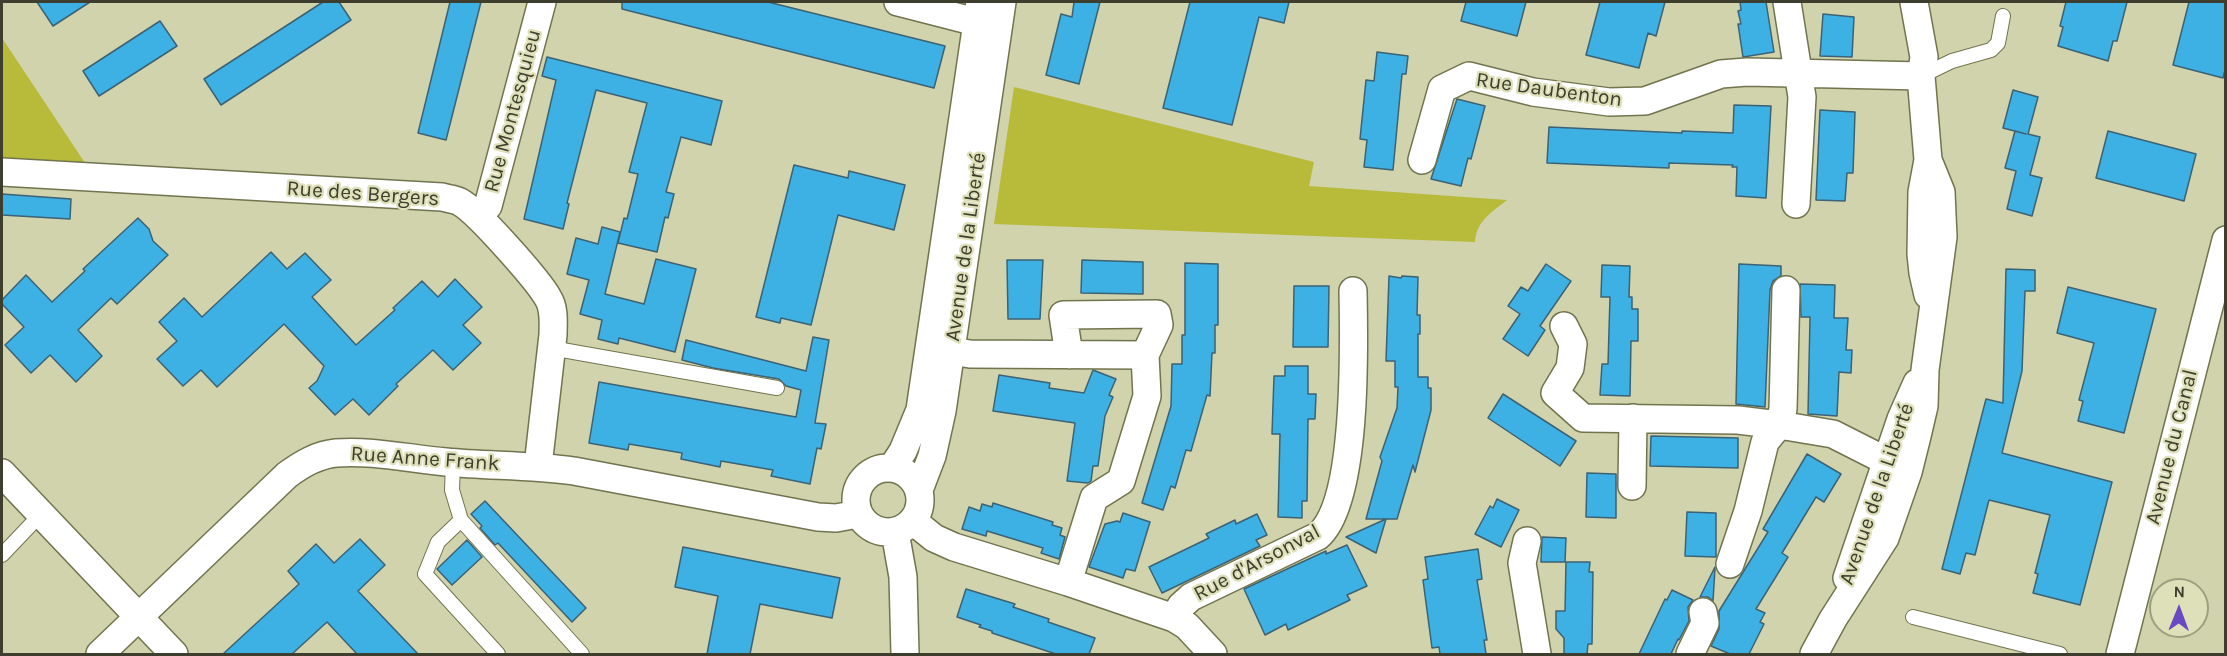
<!DOCTYPE html>
<meta charset="utf-8">
<style>
body{margin:0}
#map{position:relative;width:2227px;height:656px;overflow:hidden;background:#d0d3ab;font-family:Karla,sans-serif}
canvas{display:block}
.frame{position:absolute;inset:0;border:3px solid #3d3e2e;pointer-events:none}
.north{position:absolute;left:2149px;top:578px;width:60px;height:60px;box-sizing:border-box;background:#dde0b8;border:2px solid #9d9f81;border-radius:50%;rotate:1deg;font-size:16px;font-weight:700;line-height:24px;text-align:center;color:#3d3e2e}
.north::after{content:'';display:block;margin:auto;width:21px;height:27px;background:#6849c2;clip-path:polygon(50% 0,100% 100%,50% 72%,0 100%)}
</style>
<div id="map">
<canvas width="2227" height="656"></canvas>
<div class="frame"></div>
<div class="north">N</div>
</div>
<script>
const context = document.querySelector('canvas').getContext('2d');
context.lineJoin = 'round';
function fillPath(path, color) { context.fillStyle = color; context.fill(path, 'evenodd'); }
function strokePath(path, color, width, dash) { context.strokeStyle = color; context.lineWidth = width; context.lineCap = dash ? 'butt' : 'round'; context.setLineDash(dash || []); context.stroke(path); }
function drawText(font, color, halo, rows, align = 'center') {
  context.font = font + ' Karla,sans-serif'; context.lineWidth = 4.5; context.setLineDash([]); context.textBaseline = 'middle'; context.strokeStyle = halo; context.fillStyle = color; for (const [text, x, y, turn = 0] of rows) {
    context.save(); context.translate(x, y); context.rotate((+turn || 0) * Math.PI / 180); context.textAlign = isNaN(turn) ? turn : align; if (halo) context.strokeText(text, 0, 0); context.fillText(text, 0, 0); context.restore();
  }
}
fillPath(new Path2D(`
 M 2,38 L 85,163 L 2,160 Z
 M 1014,87 L 1314,162 L 1309,186 L 1507,200 C 1492,212 1476,221 1475,242 L 994,224 Z`), '#b8ba3a');
const building = new Path2D(`
 M 37,2 L 90,2 L 53,26 Z
 M 323,2 L 339,2 L 351,20 L 221,105 L 204,79 Z
 M 450,2 L 481,2 L 446,140 L 418,133 Z
 M 622,2 L 768,2 L 945,46 L 934,88 L 622,9 Z
 M 1074,2 L 1100,2 L 1079,84 L 1046,75 L 1061,14 L 1072,17 Z
 M 1190,2 L 1289,2 L 1284,23 L 1259,17 L 1232,125 L 1163,108 Z
 M 1466,2 L 1526,2 L 1517,36 L 1461,21 Z
 M 1600,2 L 1665,2 L 1656,36 L 1648,33 L 1639,68 L 1586,55 Z
 M 1740,2 L 1766,2 L 1774,52 L 1743,57 L 1738,24 L 1741,24 L 1738,11 L 1741,10 Z
 M 2066,2 L 2127,2 L 2117,41 L 2113,41 L 2108,61 L 2058,46 L 2063,27 L 2060,26 Z
 M 2189,2 L 2226,2 L 2226,66 L 2223,78 L 2173,65 Z
 M 1823,14 L 1854,17 L 1852,57 L 1820,56 Z
 M 160,21 L 177,46 L 99,96 L 83,71 Z
 M 1377,52 L 1408,56 L 1406,74 L 1402,74 L 1393,170 L 1364,167 L 1367,140 L 1360,139 L 1366,80 L 1374,81 Z
 M 547,57 L 722,101 L 711,145 L 681,137 L 666,192 L 674,194 L 668,218 L 665,217 L 657,252 L 618,243 L 624,218 L 627,219 L 638,174 L 629,172 L 647,103 L 596,90 L 567,203 L 569,204 L 563,229 L 524,219 L 556,80 L 542,76 Z
 M 2013,90 L 2038,97 L 2028,134 L 2040,137 L 2030,175 L 2042,178 L 2032,216 L 2007,209 L 2016,171 L 2005,168 L 2015,131 L 2026,134 L 2003,128 Z
 M 1457,99 L 1485,106 L 1471,159 L 1468,158 L 1461,186 L 1431,179 Z
 M 1734,105 L 1771,106 L 1766,198 L 1736,196 L 1737,167 L 1732,167 L 1733,165 L 1669,163 L 1669,168 L 1547,163 L 1549,127 L 1682,133 L 1682,131 L 1733,133 Z
 M 1820,110 L 1855,112 L 1853,173 L 1847,173 L 1845,201 L 1816,200 Z
 M 2108,131 L 2196,154 L 2184,201 L 2096,178 Z
 M 794,165 L 848,178 L 849,171 L 905,185 L 894,230 L 838,215 L 811,325 L 781,318 L 780,323 L 756,317 Z
 M 2,194 L 71,199 L 70,219 L 2,215 Z
 M 138,218 L 149,229 L 153,241 L 168,255 L 117,304 L 111,298 L 78,330 L 102,356 L 76,382 L 50,355 L 31,373 L 5,345 L 24,327 L 2,304 L 2,300 L 26,275 L 52,302 L 85,271 L 83,269 Z
 M 602,227 L 620,232 L 605,294 L 644,304 L 656,259 L 696,269 L 675,352 L 619,338 L 618,344 L 598,339 L 602,320 L 580,314 L 589,280 L 567,274 L 576,238 L 598,244 Z
 M 271,252 L 287,269 L 305,253 L 331,280 L 312,297 L 356,345 L 395,310 L 393,308 L 422,281 L 438,297 L 455,279 L 482,307 L 463,325 L 481,343 L 453,370 L 433,350 L 396,384 L 398,386 L 369,415 L 353,399 L 335,415 L 309,388 L 317,381 L 324,366 L 284,324 L 217,387 L 201,370 L 183,386 L 157,359 L 177,341 L 159,322 L 184,298 L 202,317 Z
 M 1007,260 L 1043,260 L 1040,319 L 1008,319 Z
 M 1082,260 L 1143,262 L 1143,294 L 1081,293 Z
 M 1185,263 L 1218,264 L 1218,325 L 1215,325 L 1215,353 L 1212,353 L 1210,396 L 1207,395 L 1191,451 L 1186,450 L 1175,488 L 1171,486 L 1163,510 L 1142,503 L 1171,406 L 1172,364 L 1182,364 L 1182,335 L 1185,335 Z
 M 1546,264 L 1571,281 L 1540,326 L 1545,330 L 1528,356 L 1503,339 L 1520,314 L 1508,306 L 1521,287 L 1528,291 Z
 M 1739,264 L 1781,266 L 1781,276 L 1773,281 L 1770,290 L 1765,407 L 1736,404 Z
 M 1602,265 L 1630,266 L 1629,297 L 1632,297 L 1632,309 L 1638,309 L 1638,341 L 1631,341 L 1630,396 L 1600,395 L 1602,364 L 1608,364 L 1610,297 L 1601,297 Z
 M 2006,269 L 2035,270 L 2035,291 L 2025,291 L 2022,371 L 2002,453 L 2112,482 L 2080,605 L 2033,593 L 2038,574 L 2035,573 L 2050,515 L 1989,500 L 1975,555 L 1966,553 L 1960,574 L 1942,569 L 1986,399 L 2003,403 Z
 M 1389,276 L 1401,278 L 1402,276 L 1418,277 L 1417,315 L 1420,315 L 1420,334 L 1418,334 L 1418,377 L 1428,377 L 1428,388 L 1431,388 L 1431,410 L 1415,472 L 1413,465 L 1397,519 L 1366,519 L 1382,461 L 1380,457 L 1397,408 L 1398,387 L 1395,387 L 1395,361 L 1386,361 Z
 M 1800,284 L 1835,285 L 1834,318 L 1848,318 L 1846,350 L 1852,350 L 1851,373 L 1839,372 L 1837,416 L 1808,414 L 1810,317 L 1801,317 Z
 M 1294,286 L 1329,286 L 1328,347 L 1293,347 Z
 M 2068,287 L 2156,309 L 2124,433 L 2078,421 L 2083,401 L 2079,400 L 2094,343 L 2057,333 Z
 M 813,337 L 829,340 L 815,423 L 826,424 L 821,449 L 817,448 L 810,484 L 771,476 L 773,470 L 721,461 L 720,467 L 681,459 L 682,453 L 629,444 L 628,450 L 589,443 L 599,382 L 796,417 L 801,390 L 786,386 L 779,379 L 713,368 L 682,360 L 686,340 L 806,371 Z
 M 1285,366 L 1308,366 L 1308,394 L 1316,394 L 1315,419 L 1308,419 L 1307,501 L 1302,501 L 1302,518 L 1278,517 L 1280,434 L 1272,434 L 1274,376 L 1285,376 Z
 M 1093,370 L 1116,379 L 1109,395 L 1113,397 L 1105,416 L 1098,466 L 1093,466 L 1091,481 L 1088,483 L 1067,481 L 1075,423 L 993,411 L 999,375 L 1050,383 L 1049,388 L 1084,393 Z
 M 1503,394 L 1576,441 L 1560,466 L 1488,418 Z
 M 1651,436 L 1738,438 L 1738,468 L 1650,466 Z
 M 1807,454 L 1841,474 L 1824,502 L 1816,497 L 1782,553 L 1788,557 L 1756,609 L 1765,613 L 1760,622 L 1764,624 L 1749,654 L 1730,654 L 1711,646 L 1719,629 L 1719,611 L 1768,532 L 1763,529 Z
 M 1587,473 L 1616,474 L 1616,518 L 1586,517 Z
 M 1497,499 L 1519,510 L 1501,547 L 1475,534 L 1490,506 L 1493,508 Z
 M 485,501 L 586,608 L 572,622 L 498,543 L 495,545 L 480,528 L 482,526 L 471,514 Z
 M 993,503 L 1053,522 L 1052,525 L 1062,528 L 1060,535 L 1065,537 L 1059,559 L 1041,553 L 1043,548 L 987,531 L 986,536 L 962,529 L 969,507 L 980,511 L 982,504 L 992,507 Z
 M 1687,512 L 1716,513 L 1716,557 L 1685,556 Z
 M 1123,513 L 1150,522 L 1135,571 L 1126,569 L 1123,578 L 1089,567 L 1105,524 L 1117,521 L 1120,522 Z
 M 1257,514 L 1267,535 L 1256,540 L 1260,546 L 1162,593 L 1149,567 L 1209,538 L 1206,534 L 1235,520 L 1236,524 Z
 M 1386,519 L 1376,553 L 1346,537 Z
 M 1542,537 L 1566,538 L 1565,562 L 1541,562 Z
 M 360,539 L 385,565 L 358,591 L 418,654 L 357,654 L 327,622 L 292,654 L 223,654 L 299,584 L 288,571 L 316,544 L 334,563 Z
 M 467,540 L 482,557 L 452,585 L 437,569 Z
 M 1347,545 L 1367,586 L 1347,595 L 1350,600 L 1288,630 L 1286,624 L 1265,635 L 1244,589 L 1326,551 L 1326,554 Z
 M 683,547 L 840,578 L 832,618 L 760,604 L 750,654 L 707,654 L 718,596 L 675,587 Z
 M 1478,549 L 1482,579 L 1477,580 L 1487,640 L 1484,640 L 1486,654 L 1440,654 L 1439,647 L 1432,648 L 1423,580 L 1428,579 L 1425,557 Z
 M 1566,562 L 1590,562 L 1589,572 L 1593,572 L 1592,644 L 1588,644 L 1587,654 L 1564,654 L 1564,638 L 1556,629 L 1556,611 L 1565,611 Z
 M 1715,567 L 1715,568 L 1713,601 L 1708,597 L 1700,597 Z
 M 966,589 L 1015,604 L 1013,607 L 1049,619 L 1048,622 L 1095,638 L 1089,654 L 1056,654 L 992,633 L 992,631 L 979,627 L 981,625 L 957,617 Z
 M 1672,590 L 1693,600 L 1688,607 L 1689,621 L 1679,640 L 1678,639 L 1671,654 L 1639,654 L 1665,599 L 1667,600 Z`);
fillPath(building, '#3db1e3');
strokePath(building, '#3c6275', 1.5);
const service = new Path2D(`
 M 1921,76 L 1952,61 L 1991,50 L 1998,43 L 2003,16
 M 551,348 L 777,388
 M 453,463 L 452,490 L 461,520 L 582,654
 M 461,520 L 438,542 L 425,574 L 498,654
 M 2,555 L 41,514
 M 1913,617 L 2060,654`);
const minor = new Path2D(`
 M 898,2 L 976,22 L 995,24
 M 1787,2 L 1802,97 L 1796,204
 M 1914,2 L 1924,57 L 1921,76 L 1928,160 L 1922,192 L 1921,254 L 1923,273 L 1928,295
 M 1422,160 L 1442,89 L 1469,76 L 1533,92 L 1609,102 L 1645,101 L 1721,74 L 1747,72 L 1921,76
 M 2,172 L 442,197 C 448,199 455,199 460,202 C 477,211 538,280 548,298 C 555,309 553,323 553,335 L 538,466
 M 478,216 L 488,206 L 542,2
 M 1564,326 L 1573,344 L 1570,368 L 1555,393 L 1583,418 L 1738,420 L 1779,425 L 1833,434 L 1908,472
 M 933,348 L 970,354 L 1145,355 L 1147,396 L 1121,481 L 1094,498 L 1068,582
 M 1069,355 L 1063,315 L 1157,314 L 1159,325 L 1145,355
 M856 500a32 32 0 1 1 64 0a32 32 0 1 1-64 0Z
 M 892,468 L 903,451 L 920,410 L 980,2
 M 2,473 L 174,654
 M 1632,486 L 1633,418
 M 919,490 L 932,456 L 942,411 L 1002,2
 M 913,521 L 934,538 L 954,547 L 1068,582 L 1174,618 L 1187,626 L 1213,654
 M 895,532 L 903,577 L 905,654
 M 1527,541 L 1522,563 L 1537,654
 M 1730,564 L 1748,511 L 1765,442 L 1779,425 L 1783,409 L 1786,290
 M 1847,578 L 1901,419 L 1917,383
 M 1174,618 L 1181,606 L 1191,597 L 1318,536 C 1358,502 1354,343 1353,291
 M 100,654 L 287,475 C 302,464 317,455 336,453 C 372,450 410,459 446,462 C 489,466 531,465 574,471 L 818,517 L 836,518 L 858,514
 M 1690,654 L 1705,623 L 1703,612
 M 1814,654 L 1833,619 L 1885,538 L 1908,472 L 1917,436 L 1924,406 L 1925,370 L 1943,237 L 1941,192 L 1928,160
 M 2120,654 L 2226,240`);
strokePath(service, '#72744f', 16);
strokePath(minor, '#72744f', 30);
strokePath(service, '#fff', 14);
strokePath(minor, '#fff', 27);
drawText('21px', '#3d3e2e', '#dde0b8', [
 ["Rue Daubenton",1549,90,8],
 ["Rue Montesquieu",513,111,-75],
 ["Rue des Bergers",363,194,4],
 ["Avenue de la Liberté",966,247,-82],
 ["Avenue du Canal",2172,447,-76],
 ["Rue Anne Frank",425,459,4],
 ["Avenue de la Liberté",1877,494,-71],
 ["Rue d'Arsonval",1257,563,-28]
]);
</script>
